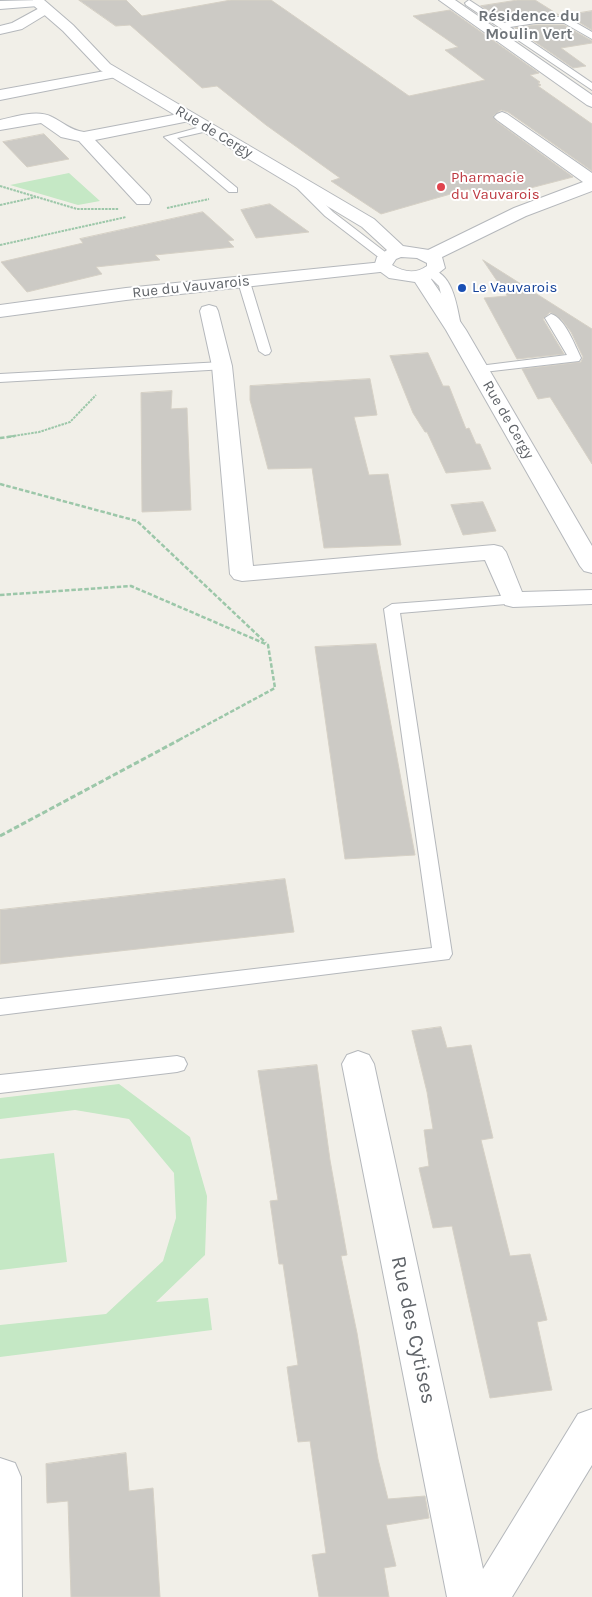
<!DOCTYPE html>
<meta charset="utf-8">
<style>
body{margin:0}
canvas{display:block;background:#f1efe8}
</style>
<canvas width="592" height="1597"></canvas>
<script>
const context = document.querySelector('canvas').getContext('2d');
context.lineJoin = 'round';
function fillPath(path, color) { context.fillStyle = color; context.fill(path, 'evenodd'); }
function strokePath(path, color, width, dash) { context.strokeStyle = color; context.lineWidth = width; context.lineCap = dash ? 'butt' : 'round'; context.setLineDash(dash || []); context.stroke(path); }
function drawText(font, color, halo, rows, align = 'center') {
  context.font = font + ' Karla,sans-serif'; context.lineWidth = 4; context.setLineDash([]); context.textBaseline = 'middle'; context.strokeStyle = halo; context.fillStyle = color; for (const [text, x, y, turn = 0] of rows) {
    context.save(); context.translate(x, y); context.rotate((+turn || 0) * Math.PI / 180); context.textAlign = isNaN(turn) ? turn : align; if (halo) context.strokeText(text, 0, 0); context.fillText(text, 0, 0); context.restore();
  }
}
fillPath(new Path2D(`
 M 69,173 L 100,201 L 78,205 L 10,185 Z
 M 119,1084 L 190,1137 L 207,1196 L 205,1255 L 156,1302 L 208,1298 L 212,1330 L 0,1357 L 0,1325 L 106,1314 L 163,1261 L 176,1218 L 174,1173 L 129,1119 L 75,1110 L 0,1119 L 0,1098 Z
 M 54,1153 L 67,1262 L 0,1270 L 0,1159 Z`), '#c5e8c5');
const building = new Path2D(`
 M 79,0 L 126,0 L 142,16 L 231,0 L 271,0 L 409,96 L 485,80 L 445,50 L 458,47 L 413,16 L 450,10 L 539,73 L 530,75 L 540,82 L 538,83 L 541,85 L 538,86 L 592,124 L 592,171 L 508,112 L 501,110 L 493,116 L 496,121 L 573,177 L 488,199 L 483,199 L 468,189 L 381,214 L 331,181 L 340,178 L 266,125 L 217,86 L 202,88 L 130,25 L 116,26 Z
 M 518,0 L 535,0 L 559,15 L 536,15 L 504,21 L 481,6 Z
 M 592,11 L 592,30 L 567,15 Z
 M 536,25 L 564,25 L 592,41 L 592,43 L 561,48 L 586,66 L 573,68 L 515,28 Z
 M 44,134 L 69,159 L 27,167 L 3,142 Z
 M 270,204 L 309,232 L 256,238 L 241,210 Z
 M 203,212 L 234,240 L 228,241 L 234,247 L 155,255 L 160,260 L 96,267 L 102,274 L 27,292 L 1,262 L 83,243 L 80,239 Z
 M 483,260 L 592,329 L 592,464 L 550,397 L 538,399 L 522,369 L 581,362 L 583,357 L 571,332 L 562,320 L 550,312 L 543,319 L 564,354 L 517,359 L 484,298 L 507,296 Z
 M 428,353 L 443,386 L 449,386 L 466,429 L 469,428 L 476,444 L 480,444 L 491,469 L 446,473 L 427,432 L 425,432 L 413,413 L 390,356 Z
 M 370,379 L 377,415 L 354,417 L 369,475 L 388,474 L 401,545 L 324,548 L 312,468 L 268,469 L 250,400 L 250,386 Z
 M 172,391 L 171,409 L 187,408 L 191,510 L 142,512 L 141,393 Z
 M 483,502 L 496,531 L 463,535 L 451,505 Z
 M 376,644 L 415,855 L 345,859 L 315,647 Z
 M 285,879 L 294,932 L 0,964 L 0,910 Z
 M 441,1027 L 447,1048 L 471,1045 L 493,1138 L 481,1140 L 510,1256 L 530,1254 L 547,1320 L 537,1322 L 552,1390 L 490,1398 L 452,1226 L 433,1228 L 419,1168 L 429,1166 L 424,1130 L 433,1129 L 427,1092 L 412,1031 Z
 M 317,1065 L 330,1160 L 347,1255 L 341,1256 L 357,1333 L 378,1459 L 388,1499 L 425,1496 L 429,1518 L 386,1525 L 396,1566 L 384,1568 L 389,1597 L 319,1597 L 312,1555 L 326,1553 L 310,1441 L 298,1442 L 292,1403 L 287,1367 L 298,1365 L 283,1264 L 279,1264 L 270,1201 L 278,1200 L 258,1071 Z
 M 126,1453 L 129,1491 L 153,1488 L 160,1597 L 71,1597 L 68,1501 L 47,1503 L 46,1464 Z`);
fillPath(building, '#cccac5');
strokePath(building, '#d6d1c6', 1);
const service = new Path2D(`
 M 469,0 L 504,23 L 536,17 L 566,17 L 592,32 L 592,39 L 564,23 L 536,23 L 510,27 L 592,83 L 592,90 L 466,5 L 465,3 Z
 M 208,125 L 213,128 L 212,130 L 177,138 L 237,188 L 237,192 L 229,192 L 164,137 Z
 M 296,178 L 300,179 L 333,212 L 389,255 L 389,259 L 381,259 L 325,216 L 292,183 L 291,181 Z
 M 431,269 C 455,275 457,310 462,330 L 460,333 L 456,334 L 450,330 L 439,286 L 425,272 Z
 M 244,278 L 250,282 L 271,351 L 269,354 L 265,355 L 259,351 L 238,282 Z
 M 551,314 C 565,318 575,346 581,358 L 579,361 L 475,373 L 473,370 L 479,366 L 567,355 L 545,318 Z
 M 222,362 L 228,366 L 226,369 L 0,382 L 0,374 Z
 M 513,595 L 518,597 L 521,600 L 518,603 L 400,613 L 452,954 L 449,959 L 0,1015 L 0,999 L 432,948 L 384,609 L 392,604 Z
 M 177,1056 L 184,1058 L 187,1064 L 184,1070 L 177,1072 L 0,1093 L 0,1075 Z`);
const minor = new Path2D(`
 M 439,0 L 455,0 L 592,95 L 592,107 L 587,105 Z
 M 45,5 L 52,9 L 50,12 L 22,29 L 0,34 L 0,26 L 12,23 Z
 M 116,69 L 123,73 L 121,76 L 0,100 L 0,90 Z
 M 189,112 L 197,117 L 194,120 L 95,140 L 149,196 L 151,200 L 149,204 L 137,204 L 79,141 L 61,137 L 41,123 L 0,130 L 0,120 C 15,117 37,109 52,117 C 64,123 70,130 84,132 Z
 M 502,112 L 507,114 L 592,173 L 592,191 L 526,216 L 436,260 L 424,260 L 421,256 L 424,252 L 514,208 L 583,182 L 497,120 L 494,117 L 497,114 Z
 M 383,262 L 389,263 L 392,267 L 389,271 L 126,300 L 0,317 L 0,305 L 126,288 Z
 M 209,305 L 216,307 L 218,311 L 232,366 L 253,566 L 494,545 L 502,547 L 506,552 L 522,592 L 592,590 L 592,604 L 513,607 L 505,605 L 485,560 L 242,581 L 234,579 L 230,574 L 212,366 L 200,311 L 202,307 Z
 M 358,1051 L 369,1055 L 374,1064 L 483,1569 L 578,1414 L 592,1409 L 592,1465 L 512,1597 L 447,1597 L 342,1064 L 347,1055 Z
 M 0,1458 L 15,1463 L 21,1477 L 22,1597 L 0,1597 Z`);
const tertiary = new Path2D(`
 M 33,0 L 44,0 L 73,25 L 110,64 L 374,219 L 403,246 L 429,250 L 442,257 L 445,268 L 431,279 L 466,330 L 592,546 L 592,573 L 584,571 L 580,566 L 446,330 L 415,282 L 389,278 L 374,267 L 377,257 L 387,250 L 362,227 L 100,70 L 63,31 L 33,5 ZM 401,257 L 417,258 L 427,263 L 427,266 C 416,274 403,272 392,265 L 396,259 Z`);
const secondary = new Path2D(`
 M 43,0 L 43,5 L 38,6 L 0,9 L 0,1 Z`);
strokePath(service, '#b5b8bc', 2);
strokePath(minor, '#b5b8bc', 2);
strokePath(tertiary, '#b5b8bc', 2);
strokePath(secondary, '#b6babf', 2);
strokePath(new Path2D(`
 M 0,186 L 77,209 L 119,209
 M 0,205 L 36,197
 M 167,208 L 209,199
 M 0,245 L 126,217
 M 7,437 L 39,432 L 70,422 L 96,395`), '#9cc7a9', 2, [2.5, 1]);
strokePath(new Path2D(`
 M 0,438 L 15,436
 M 0,484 L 137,521 L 266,643
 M 0,595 L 131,586 L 268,645 L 275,688 L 177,741`), '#9cc7a9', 2.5, [4.5, 2]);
strokePath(new Path2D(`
 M 0,836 L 179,740`), '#9cc7a9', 3, [5.5, 2.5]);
fillPath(service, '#fff');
fillPath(minor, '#fff');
fillPath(tertiary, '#fff');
fillPath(secondary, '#fff');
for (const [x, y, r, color] of [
 [441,187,5,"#e0444e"],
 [462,288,5,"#1a4fb4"]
]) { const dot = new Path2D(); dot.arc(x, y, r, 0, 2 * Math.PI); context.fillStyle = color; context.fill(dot); strokePath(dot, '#fff', 2); }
drawText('15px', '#5f6368', '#fff', [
 ["Rue de Cergy",214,132,31],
 ["Rue du Vauvarois",191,287,-6],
 ["Rue de Cergy",508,420,60]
]);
drawText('15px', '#be3a42', '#fff', [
 ["Pharmacie",451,178],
 ["du Vauvarois",451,195]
], 'left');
drawText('15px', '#164399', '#fff', [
 ["Le Vauvarois",472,288]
], 'left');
drawText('bold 16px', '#70757a', '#fff', [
 ["Résidence du",529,16],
 ["Moulin Vert",529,34]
]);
drawText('21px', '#5f6368', '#fff', [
 ["Rue des Cytises",413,1330,78]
]);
</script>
